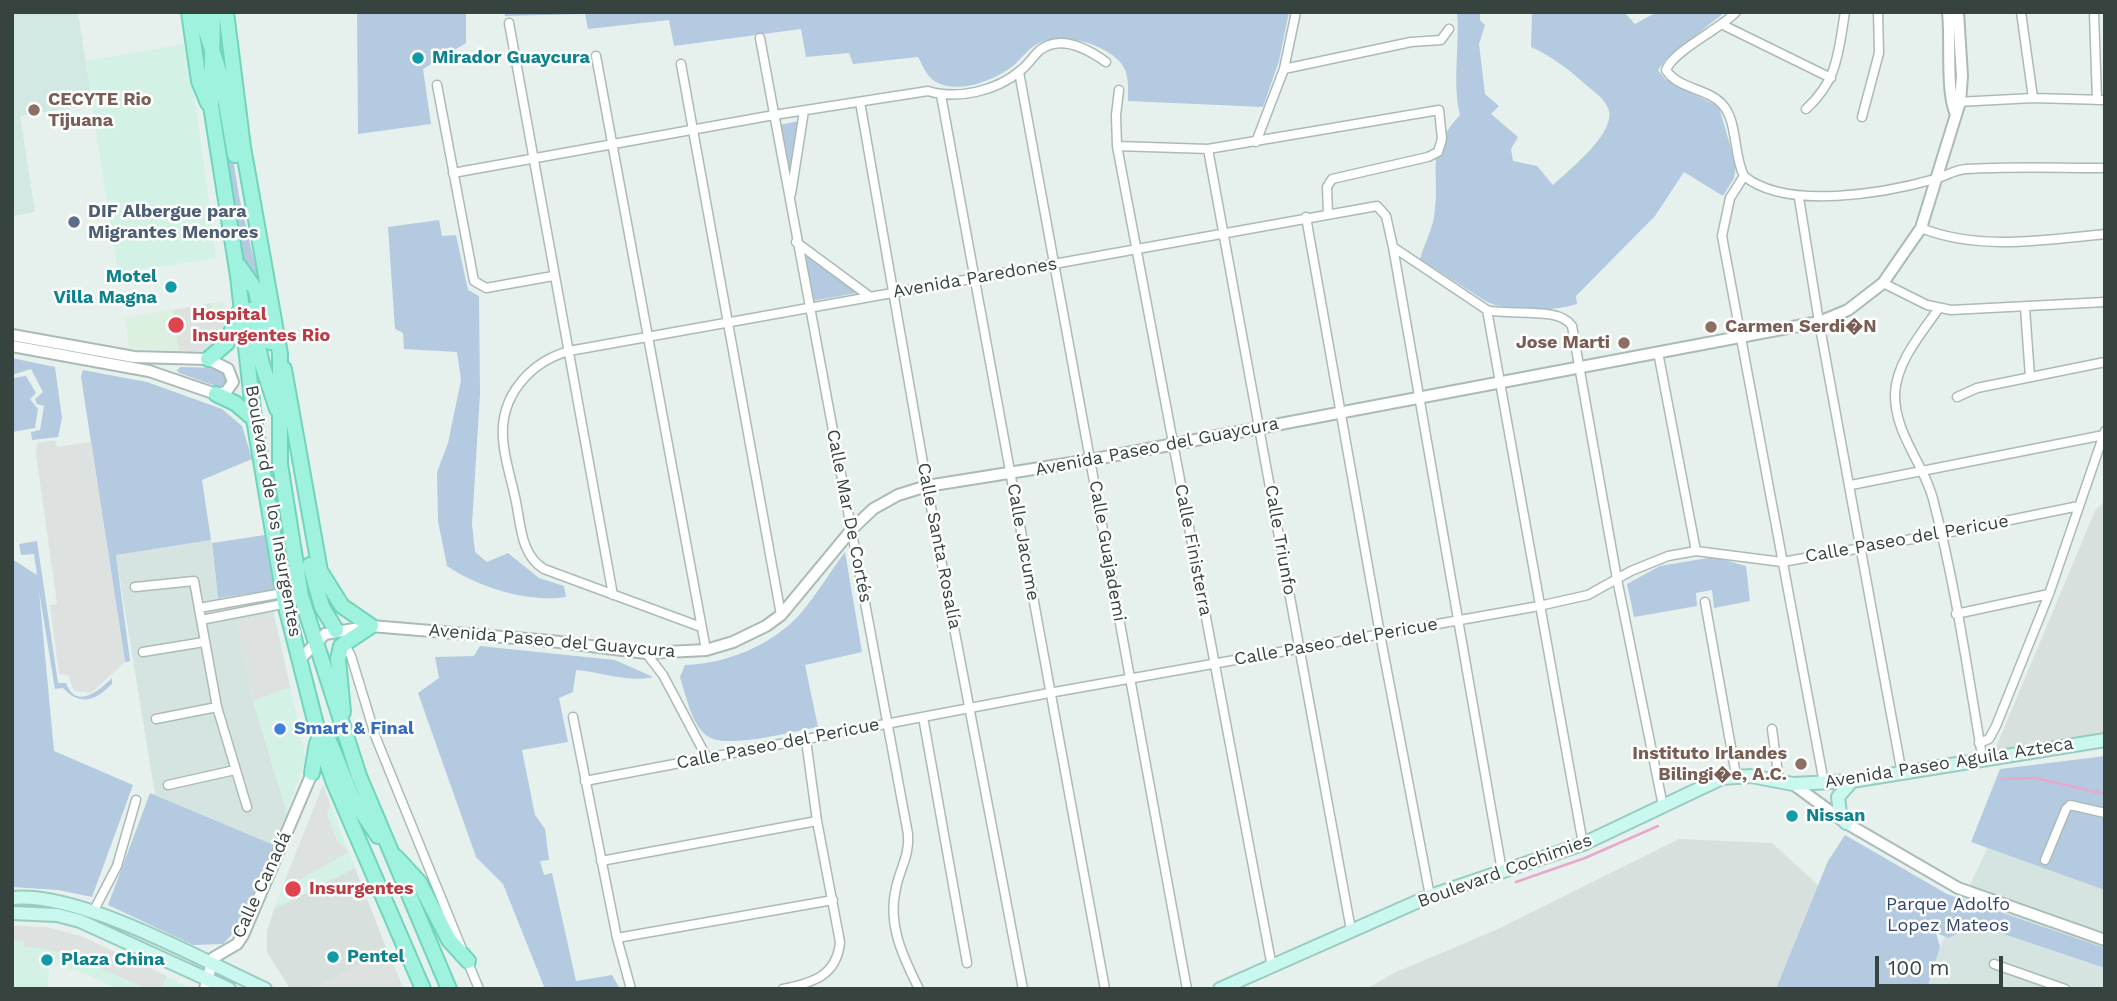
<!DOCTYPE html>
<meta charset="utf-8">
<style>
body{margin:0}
#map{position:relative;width:2117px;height:1001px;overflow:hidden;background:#e6f1ee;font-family:"Work Sans",sans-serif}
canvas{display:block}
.frame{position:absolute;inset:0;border:14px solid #36433e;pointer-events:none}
.scale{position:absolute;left:1875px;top:956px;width:128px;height:32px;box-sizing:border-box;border:4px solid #36433e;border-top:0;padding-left:9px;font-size:21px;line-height:24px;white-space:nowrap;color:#36433e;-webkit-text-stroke:5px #fff;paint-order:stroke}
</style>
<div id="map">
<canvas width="2117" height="1001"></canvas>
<div class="frame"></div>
<div class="scale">100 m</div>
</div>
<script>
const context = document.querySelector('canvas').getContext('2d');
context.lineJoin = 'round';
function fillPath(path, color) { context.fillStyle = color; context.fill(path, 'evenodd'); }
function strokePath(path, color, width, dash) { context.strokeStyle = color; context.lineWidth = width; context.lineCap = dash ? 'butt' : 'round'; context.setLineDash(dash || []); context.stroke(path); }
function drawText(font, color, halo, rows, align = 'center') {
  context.font = font + ' "Work Sans",sans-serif'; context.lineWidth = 5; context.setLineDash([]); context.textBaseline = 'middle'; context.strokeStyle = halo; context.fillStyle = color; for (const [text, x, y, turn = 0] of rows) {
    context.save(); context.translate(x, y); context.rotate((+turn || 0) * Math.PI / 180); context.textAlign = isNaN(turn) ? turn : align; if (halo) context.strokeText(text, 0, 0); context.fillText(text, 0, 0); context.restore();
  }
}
fillPath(new Path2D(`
 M 211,540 L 218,598 L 270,591 L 274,614 L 237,623 L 253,701 L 287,813 L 274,845 L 155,795 L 116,555 Z
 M 1988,847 L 2105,889 L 2105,989 L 1927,989 L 1940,947 Z`), '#d5e4e0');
fillPath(new Path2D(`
 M 184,44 L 197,113 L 216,258 L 118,273 L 85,61 Z
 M 274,614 L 306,758 L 287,813 L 253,701 L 236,622 Z
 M 323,785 L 355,868 L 274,909 L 281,890 Z
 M 23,925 L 81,936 L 193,989 L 118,989 L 84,973 L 49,963 L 48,989 L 12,989 L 12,926 Z`), '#d3f1e5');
fillPath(new Path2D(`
 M 2105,500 L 2105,733 L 1994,752 L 2095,511 Z
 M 1679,839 L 1772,843 L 1819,886 L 1797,952 L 1780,989 L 1366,989 L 1396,972 L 1496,930 Z
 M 355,868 L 387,950 L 314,989 L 290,989 L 267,952 L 267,931 L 274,909 Z`), '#d8e0dd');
fillPath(new Path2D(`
 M 12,12 L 78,12 L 92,105 L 20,116 L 35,212 L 12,216 Z`), '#d1e8e3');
fillPath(new Path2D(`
 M 224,301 L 227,320 L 221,337 L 210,347 L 193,352 L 130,348 L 124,318 Z`), '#dbf0de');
fillPath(new Path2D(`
 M 357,12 L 466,12 L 466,43 L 423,69 L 431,124 L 358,134 Z
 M 504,12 L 1289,12 L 1279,61 L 1263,107 L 1128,101 C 1128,87 1130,71 1118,60 C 1101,43 1060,31 1037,44 C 1028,49 1021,59 1013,66 C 993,81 956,96 933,80 C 926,75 922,64 918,57 L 853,64 L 849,53 L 806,57 L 801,29 L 674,46 L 669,20 L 588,29 L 585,14 L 505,16 Z
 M 1457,12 L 1480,12 L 1480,20 L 1485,25 L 1479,44 L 1485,94 L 1499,106 L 1491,114 L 1518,137 L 1511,149 L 1513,161 L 1537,166 L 1553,185 C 1569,170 1618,132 1608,108 C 1604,98 1593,91 1585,84 C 1568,69 1553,57 1531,47 L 1532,12 L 1624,12 L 1635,24 L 1657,12 L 1725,12 L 1666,59 L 1658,70 L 1665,79 L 1719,107 L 1736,166 L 1734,178 L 1723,196 L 1684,172 L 1655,216 L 1576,296 L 1577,304 C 1552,312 1511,312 1487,302 L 1420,259 C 1424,245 1432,230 1434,217 C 1442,171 1422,157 1460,115 C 1452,83 1460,46 1457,12 Z
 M 219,93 L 223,96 L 239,196 L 260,286 L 240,256 L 218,106 Z
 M 799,121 L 790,182 L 779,125 Z
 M 439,220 L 442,236 L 456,235 L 468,290 L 479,296 L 480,394 L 472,524 L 475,552 L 487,562 L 508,553 L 539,578 L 564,586 L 566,597 C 527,603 478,587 447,566 L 438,521 L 437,472 L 448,443 L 461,380 L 457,352 L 404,349 L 403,333 L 395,329 L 388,227 Z
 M 802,253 L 857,293 L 812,301 Z
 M 12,358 L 55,367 L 62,418 L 58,437 L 32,440 L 31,432 L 40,430 L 44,406 L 37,404 L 35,399 L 43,392 L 31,369 L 12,375 Z
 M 181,367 L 219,368 L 229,380 L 224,389 L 179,373 L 177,370 Z
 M 83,370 L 147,382 L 222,409 L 242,426 L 252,459 L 202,480 L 211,540 L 116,555 L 130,661 L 125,662 L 81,377 Z
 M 26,376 L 36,393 L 30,399 L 38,409 L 35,428 L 12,432 L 12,378 Z
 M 265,535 L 274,590 L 218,598 L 212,543 Z
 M 37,541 L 58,683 L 66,683 C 76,710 99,691 112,678 L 112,684 C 96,700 81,707 63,688 L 55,689 L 39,591 L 54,751 L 133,785 L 92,897 L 58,890 L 12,887 L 12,559 L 37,575 L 34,554 L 21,555 L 19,544 Z
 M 845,552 L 862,652 L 805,665 L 818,727 C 794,731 726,750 707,736 C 691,724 686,695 680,677 L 685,665 C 726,664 773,645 801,613 C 817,594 830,572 845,552 Z
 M 1714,557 L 1746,566 L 1750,601 L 1714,608 L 1712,590 L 1696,593 L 1697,606 L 1634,617 L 1627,584 L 1660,566 Z
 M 480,646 L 615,660 L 653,677 C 629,683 601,672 576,670 L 573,692 L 559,698 L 568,742 L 522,750 L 535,815 L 545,829 L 549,860 L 540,861 L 544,875 L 552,873 L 576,981 L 612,975 L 620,989 L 545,989 L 503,884 L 476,857 L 418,693 L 439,678 L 435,657 L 474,656 Z
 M 2105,756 L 2105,890 L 1971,842 L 2000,769 Z
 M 150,793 L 274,845 L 238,928 L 223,944 L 193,945 L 108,905 Z
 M 1845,835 L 1947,894 L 2105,948 L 2105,968 L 1974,924 L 1949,938 L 1936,933 L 1940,947 L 1927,989 L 1776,989 L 1828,861 Z`), '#b3cae0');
fillPath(new Path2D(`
 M 211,303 L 212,311 L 226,308 L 227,320 L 221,337 L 203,351 L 179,351 L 173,310 Z
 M 55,440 L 57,447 L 91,442 L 125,662 L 91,693 L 74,691 L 68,675 L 59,674 L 50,605 L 57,604 L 36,454 L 37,443 Z
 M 274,614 L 290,687 L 253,701 L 236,622 Z
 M 323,785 L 330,803 L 327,815 L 337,841 L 349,852 L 281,890 Z
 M 12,926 L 46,927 L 81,936 L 167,976 L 161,989 L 147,989 L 78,958 L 42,948 L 24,947 L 24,942 L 15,941 Z
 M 387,950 L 404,989 L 314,989 L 382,952 Z`), '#dde2e0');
strokePath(new Path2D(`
 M 2002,779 L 2035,778 L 2105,794
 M 1516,882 L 1585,858 L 1658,826`), '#e7a9cb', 2.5);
const minor = new Path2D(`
 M 1736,12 C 1719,30 1673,51 1666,70 C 1678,89 1707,88 1722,104 C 1738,121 1733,155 1744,176
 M 2021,12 L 2033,98
 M 2094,12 L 2097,100
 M 509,23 L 613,595
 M 1723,25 L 1831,78
 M 760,38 C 808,303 860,568 908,834 C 910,855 900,868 896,888 C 887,924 903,957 919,989
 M 596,56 L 706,650
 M 681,64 L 781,615
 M 1284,69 L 1411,42 L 1441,40 L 1449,29
 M 1019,72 L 1187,989
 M 437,85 L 474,281 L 486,288 L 553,276
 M 1119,90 L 1116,115 L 1117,146 L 1272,967
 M 941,95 L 1105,989
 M 860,102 L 927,486 L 1023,989
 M 1957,102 L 2033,98 L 2105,100
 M 1806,109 C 1838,80 1838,53 1845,12
 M 1862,117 L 1879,53 L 1878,12
 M 1256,142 L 1284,69 L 1296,12
 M 1117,146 L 1208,149 L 1439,110 L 1442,139 L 1438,152 L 1428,157 L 1332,179 L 1327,187 L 1328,214
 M 1208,149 L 1351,930
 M 453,173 L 774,115 L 928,91 C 958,100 997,91 1021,70 C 1028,65 1033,56 1040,50 C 1061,34 1088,49 1106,62
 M 1744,176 L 1730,198 L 1722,236 L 1824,783
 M 1744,176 C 1787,211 1885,193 1935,179 C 1946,176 1954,170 1966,169 C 2012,166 2059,168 2105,168
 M 791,194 L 804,111
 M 1799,198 L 1819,322 L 1902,774
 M 1306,217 L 1380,634 L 1430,896
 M 1921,228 C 1978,251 2045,240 2105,234
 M 796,242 L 869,296
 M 1393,247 L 1487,310 C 1510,316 1559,306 1572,326 L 1617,579 L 1663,806
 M 1883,283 L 1927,305 L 1951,310 L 2105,302
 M 1939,308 C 1921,334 1897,361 1895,393 C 1894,435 1925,464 1934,503 C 1956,587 1968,675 1983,761
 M 2025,308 L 2030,377
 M 1487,310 L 1583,844
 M 1658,352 L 1696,551
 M 1957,397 L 1977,388 L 2105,362
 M 1851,485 L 2104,435
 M 135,587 L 194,581 L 217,707 L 247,807
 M 1705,602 L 1736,775
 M 199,608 L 283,593
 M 1956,614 L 2049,594
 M 201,620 L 293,602 L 301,596
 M 701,627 L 544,569 C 521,555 521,526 516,502 C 512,481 504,459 503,438 C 500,396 530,362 569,351 L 1377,206 L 1386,216 L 1393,247 L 1502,871
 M 343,641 L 351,656 L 376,738 L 462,949
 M 143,652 L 204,642
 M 646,653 L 663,675 L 707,758
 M 573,717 L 617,938 L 631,989
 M 923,717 L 967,963
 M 156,719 L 217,707
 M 1772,729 L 1779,781
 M 1979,743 L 1989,739 L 1996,726 L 2049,594 L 2105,431
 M 585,781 L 1049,693 L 1539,606 L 1588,595 L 1631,571 L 1668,556 L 1696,551 L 1782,562 L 1941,534 L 2079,506
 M 168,785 L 235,770
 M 2045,860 L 2066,809 L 2070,805 L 2105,813
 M 601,861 L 817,821
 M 93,912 L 117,866 L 136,800
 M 617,938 L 833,900
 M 467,960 L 479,989
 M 1994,964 L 2065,989
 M 783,989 C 812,983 837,976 840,942 L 817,821 L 806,740`);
const tertiary = new Path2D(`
 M 1948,12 C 1951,40 1946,89 1955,112
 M 12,335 L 134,357 L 208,359 L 228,369 L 233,382 L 226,392 L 216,394 L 149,371 L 12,346
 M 300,659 L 325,634 L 371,626 L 551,641 L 646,653 L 706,650 L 733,642 L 766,626 L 781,615 L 853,528 L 873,509 L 898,495 L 927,486 L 1090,460 L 1819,322 L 1848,310 L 1883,283 L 1921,228 L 1960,102 L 1962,76 L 1958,12
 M 1793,784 L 1846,823 L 1958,888 L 2105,940
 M 205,989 L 213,958 L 237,944 L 243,935 L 312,773`);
const secondary = new Path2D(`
 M 1846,823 L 1840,813 L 1838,797 L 1852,781
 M 12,898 C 80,891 201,960 265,989
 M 12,913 L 57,915 L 80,921 L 229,989
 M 1220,989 L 1430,896 L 1583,844 L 1722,778 L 1751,776 L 1793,784 L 1852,781 L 2105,740`);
const primary = new Path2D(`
 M 189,12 L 199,81 L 208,103
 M 200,12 L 222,81 L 235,155
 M 213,12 L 211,106 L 238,276 L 254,419 L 285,603 L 322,748 L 334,783 L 423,989
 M 226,12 L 243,147 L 280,354 L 280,464 L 301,596 L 359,776 L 449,989
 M 239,266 L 256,290 L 265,338 L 270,342 L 278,342
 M 250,310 L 262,364 L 277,409
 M 208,359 L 227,343 L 239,312
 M 284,369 L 320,571 L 342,606 L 371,626 L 341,646 L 338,659 L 343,712
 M 216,394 L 235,403 L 254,419
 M 310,565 L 322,607 L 336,630
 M 327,736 L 352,797 L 378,836
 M 312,773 L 317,743
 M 396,857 L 419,882 L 449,940 L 468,961`);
strokePath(minor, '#aabbb6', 11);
strokePath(tertiary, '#aabbb6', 14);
strokePath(secondary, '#9acbc1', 16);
strokePath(primary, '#70d5bb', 18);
strokePath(minor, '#fff', 8);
strokePath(tertiary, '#fff', 10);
strokePath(secondary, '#c9f8ee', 12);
strokePath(primary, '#9ef2de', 14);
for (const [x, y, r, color] of [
 [418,58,7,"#0f9aa8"],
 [34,110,7,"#8d6e63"],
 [74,222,7,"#5c6f8a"],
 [171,287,7,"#0f9aa8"],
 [176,325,9,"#e0444e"],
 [1711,327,7,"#8d6e63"],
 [1624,343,7,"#8d6e63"],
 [280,729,7,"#3f7fe0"],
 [1801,764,7,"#8d6e63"],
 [1792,816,7,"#0f9aa8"],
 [293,889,9,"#e0444e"],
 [333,957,7,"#0f9aa8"],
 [47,960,7,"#0f9aa8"]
]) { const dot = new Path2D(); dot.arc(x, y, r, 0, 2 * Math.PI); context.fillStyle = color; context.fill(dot); strokePath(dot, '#fff', 2.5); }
drawText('bold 18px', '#0d838f', '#fff', [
 ["Mirador Guaycura",432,58],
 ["Motel",157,277,"right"],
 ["Villa Magna",157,298,"right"],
 ["Nissan",1806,816],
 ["Pentel",347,957],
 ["Plaza China",61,960]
], 'left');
drawText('bold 18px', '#785e54', '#fff', [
 ["CECYTE Rio",48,100],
 ["Tijuana",48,121],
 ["Carmen Serdi�N",1725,327],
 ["Jose Marti",1610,343,"right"],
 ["Instituto Irlandes",1787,754,"right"],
 ["Bilingi�e, A.C.",1787,775,"right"]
], 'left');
drawText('bold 18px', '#4e5e75', '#fff', [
 ["DIF Albergue para",88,212],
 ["Migrantes Menores",88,233]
], 'left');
drawText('18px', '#36433e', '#fff', [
 ["Avenida Paredones",975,278,-10],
 ["Avenida Paseo del Guaycura",1157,447,-11],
 ["Boulevard de los Insurgentes",273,511,80],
 ["Calle Mar De Cortés",849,516,79],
 ["Calle Paseo del Pericue",1907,539,-10],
 ["Calle Triunfo",1280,540,80],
 ["Calle Jacume",1023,542,80],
 ["Calle Santa Rosalía",939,546,79],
 ["Calle Finisterra",1193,550,79],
 ["Calle Guajademi",1107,551,80],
 ["Avenida Paseo del Guaycura",552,641,5],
 ["Calle Paseo del Pericue",1336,642,-10],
 ["Calle Paseo del Pericue",778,744,-11],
 ["Avenida Paseo Aguila Azteca",1949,763,-9],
 ["Boulevard Cochimies",1505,871,-20],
 ["Calle Canadá",262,885,-65]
]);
drawText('bold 18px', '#be3a42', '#fff', [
 ["Hospital",192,315],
 ["Insurgentes Rio",192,336],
 ["Insurgentes",309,889]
], 'left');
drawText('bold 18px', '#366cbe', '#fff', [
 ["Smart & Final",294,729]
], 'left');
drawText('18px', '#31456d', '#fff', [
 ["Parque Adolfo",1948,905],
 ["Lopez Mateos",1948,926]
]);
</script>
